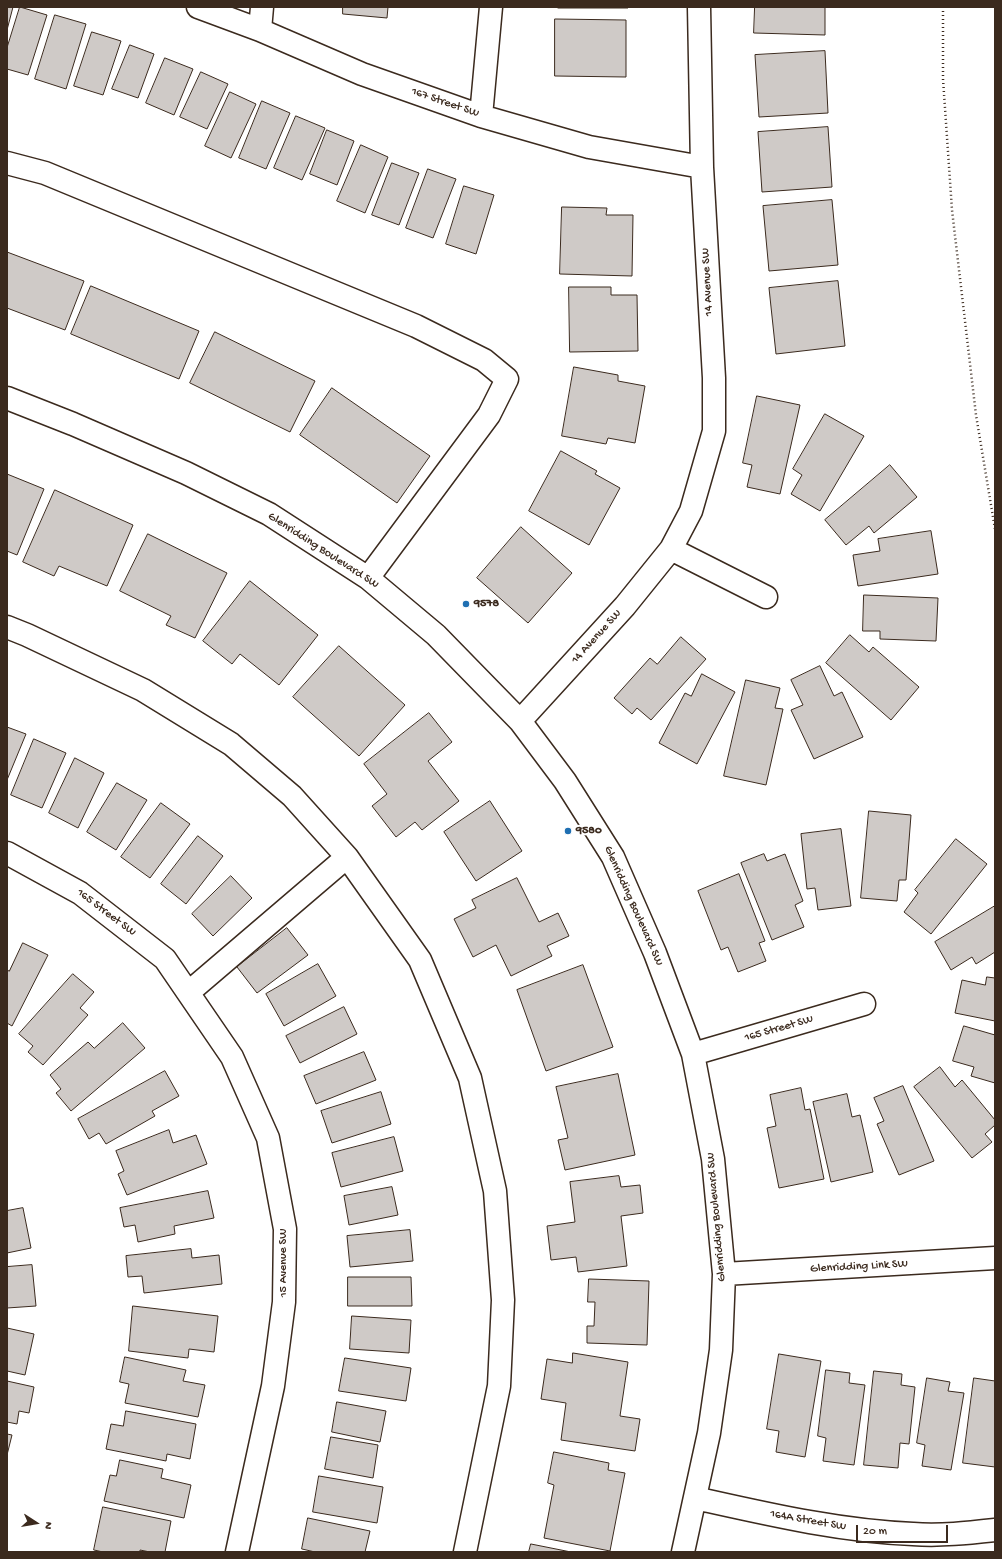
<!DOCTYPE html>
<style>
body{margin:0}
#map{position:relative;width:1002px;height:1559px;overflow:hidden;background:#fff;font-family:"Gochi Hand",sans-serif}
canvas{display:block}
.frame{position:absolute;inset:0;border:8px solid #3b2a1e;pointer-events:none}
.north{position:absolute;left:16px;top:1503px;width:40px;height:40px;-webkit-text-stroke:3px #fff;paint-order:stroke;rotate:102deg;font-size:11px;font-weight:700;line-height:16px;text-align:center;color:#3b2a1e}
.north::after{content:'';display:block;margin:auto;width:14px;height:18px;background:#3b2a1e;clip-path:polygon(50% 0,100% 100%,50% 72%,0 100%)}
.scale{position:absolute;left:856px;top:1525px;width:92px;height:18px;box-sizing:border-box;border:2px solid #3b2a1e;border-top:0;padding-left:5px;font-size:12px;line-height:14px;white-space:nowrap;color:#3b2a1e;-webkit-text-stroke:3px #fff;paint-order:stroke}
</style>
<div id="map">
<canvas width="1002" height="1559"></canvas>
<div class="frame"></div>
<div class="north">N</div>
<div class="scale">20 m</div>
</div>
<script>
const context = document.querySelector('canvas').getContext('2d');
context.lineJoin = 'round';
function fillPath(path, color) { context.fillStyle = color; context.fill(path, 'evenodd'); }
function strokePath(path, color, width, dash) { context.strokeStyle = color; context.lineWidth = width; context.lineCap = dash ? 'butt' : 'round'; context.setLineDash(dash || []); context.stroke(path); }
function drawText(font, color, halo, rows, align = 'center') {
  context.font = font + ' "Gochi Hand",sans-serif'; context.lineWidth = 4; context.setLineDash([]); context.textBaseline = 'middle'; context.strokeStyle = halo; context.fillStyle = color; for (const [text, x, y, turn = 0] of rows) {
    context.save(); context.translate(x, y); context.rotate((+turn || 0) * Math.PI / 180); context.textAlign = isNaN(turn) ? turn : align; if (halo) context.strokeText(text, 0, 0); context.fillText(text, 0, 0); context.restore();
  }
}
const building = new Path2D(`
 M 7,7 L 13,7 L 7,30 Z
 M 20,7 L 47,15 L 28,75 L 7,69 L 7,48 Z
 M 343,7 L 388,7 L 387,18 L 343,14 Z
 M 558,7 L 628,7 L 628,8 L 558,8 Z
 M 755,7 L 825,7 L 825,35 L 754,33 Z
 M 55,15 L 86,24 L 66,89 L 35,79 Z
 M 555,19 L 626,20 L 626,77 L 555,76 Z
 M 92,32 L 121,41 L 103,95 L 74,86 Z
 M 130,45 L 154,54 L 138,98 L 112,89 Z
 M 825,51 L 828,113 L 759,117 L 755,55 Z
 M 165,58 L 193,69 L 174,115 L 146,103 Z
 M 201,72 L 228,84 L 207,129 L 180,117 Z
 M 230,92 L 256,104 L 231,158 L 205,146 Z
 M 262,101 L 290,113 L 266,169 L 239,158 Z
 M 296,116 L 325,128 L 302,180 L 274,168 Z
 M 828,127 L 832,187 L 762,192 L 758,132 Z
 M 327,130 L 354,141 L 337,185 L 310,174 Z
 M 361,145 L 388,157 L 365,213 L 337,201 Z
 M 392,163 L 419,173 L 399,225 L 372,215 Z
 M 428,169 L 456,179 L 433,238 L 406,228 Z
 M 464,186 L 494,195 L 476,254 L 446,244 Z
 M 832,200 L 838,265 L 769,271 L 763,206 Z
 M 562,207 L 607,208 L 606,215 L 633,215 L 632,276 L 560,274 Z
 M 7,252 L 84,281 L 65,330 L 7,308 Z
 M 838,281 L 845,346 L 776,354 L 769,288 Z
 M 91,286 L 199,331 L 179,379 L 71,334 Z
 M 569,287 L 611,287 L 611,295 L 637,295 L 638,351 L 570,352 Z
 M 215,332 L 315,381 L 290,432 L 190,383 Z
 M 574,367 L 618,375 L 618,381 L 645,386 L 635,443 L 608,438 L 606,444 L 562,436 Z
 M 332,388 L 430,456 L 397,503 L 300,435 Z
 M 757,396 L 800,405 L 780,494 L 747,487 L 752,465 L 743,463 Z
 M 825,414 L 864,436 L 820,511 L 791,494 L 802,475 L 793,469 Z
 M 561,451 L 597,471 L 595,474 L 620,488 L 589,545 L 529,511 Z
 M 890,465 L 917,497 L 874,533 L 869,526 L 846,545 L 825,520 Z
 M 7,474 L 44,489 L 17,555 L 7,551 Z
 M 55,490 L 133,525 L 107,586 L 59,566 L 54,576 L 23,562 Z
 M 521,527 L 572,573 L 528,623 L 477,578 Z
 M 931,531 L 938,574 L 858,586 L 853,555 L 880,551 L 878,539 Z
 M 148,534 L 227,573 L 195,638 L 166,625 L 171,616 L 120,591 Z
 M 250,581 L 318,635 L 279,685 L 240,654 L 232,664 L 203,641 Z
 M 864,595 L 938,598 L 936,641 L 880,639 L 880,631 L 863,631 Z
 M 850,635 L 869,652 L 873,647 L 919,687 L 891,720 L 826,663 Z
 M 681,637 L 706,659 L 651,720 L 637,708 L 632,714 L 614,698 L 650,658 L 657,664 Z
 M 339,646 L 405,705 L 359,756 L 293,697 Z
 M 820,666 L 834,696 L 842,692 L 863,737 L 814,759 L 791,710 L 803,705 L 791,680 Z
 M 702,674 L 735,692 L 697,764 L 659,743 L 685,693 L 691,696 Z
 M 746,680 L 780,688 L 775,708 L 783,709 L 766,785 L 724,776 Z
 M 429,713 L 452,742 L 428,761 L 459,801 L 422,830 L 415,822 L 396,837 L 372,806 L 387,794 L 364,764 Z
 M 7,727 L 26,734 L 7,780 Z
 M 34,739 L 66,753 L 42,808 L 11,795 Z
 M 75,758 L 104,773 L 78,828 L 49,813 Z
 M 117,783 L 147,800 L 116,850 L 87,832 Z
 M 490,801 L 522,851 L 476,881 L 444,832 Z
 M 161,803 L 190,824 L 150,878 L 121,857 Z
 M 869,811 L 911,815 L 906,880 L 899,880 L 897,901 L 861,898 Z
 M 841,829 L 851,906 L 818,910 L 815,888 L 807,889 L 801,834 Z
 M 198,836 L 223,856 L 186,904 L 161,884 Z
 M 956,839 L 987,864 L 931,934 L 904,912 L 918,893 L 915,890 Z
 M 764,854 L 767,861 L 785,854 L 803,901 L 795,905 L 804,927 L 772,940 L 741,863 Z
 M 739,874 L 765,941 L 759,943 L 766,961 L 738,972 L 728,947 L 721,950 L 698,891 Z
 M 231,876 L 252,898 L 213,936 L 192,914 Z
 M 517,878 L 539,922 L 558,913 L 569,936 L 547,946 L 552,956 L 511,976 L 496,945 L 473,957 L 454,919 L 476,908 L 472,900 Z
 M 995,906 L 995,952 L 976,964 L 972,957 L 951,970 L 935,942 Z
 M 287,928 L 308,955 L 257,993 L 237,967 Z
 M 23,943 L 48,955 L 12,1026 L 7,1023 L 7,970 L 9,971 Z
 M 318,964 L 336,996 L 284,1026 L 266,994 Z
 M 583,965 L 613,1047 L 546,1071 L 517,990 Z
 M 73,974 L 94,992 L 80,1008 L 88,1015 L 43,1065 L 28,1052 L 33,1046 L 19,1034 Z
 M 987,977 L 995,978 L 995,1021 L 955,1013 L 962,980 L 985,985 Z
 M 344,1007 L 357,1034 L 300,1063 L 286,1036 Z
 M 123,1023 L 145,1048 L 71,1111 L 56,1093 L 61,1089 L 50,1075 L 88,1042 L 94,1048 Z
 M 964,1026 L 995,1035 L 995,1083 L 971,1076 L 974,1067 L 953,1061 Z
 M 364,1052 L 376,1080 L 316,1104 L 304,1076 Z
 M 940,1067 L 955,1087 L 962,1080 L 995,1120 L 995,1125 L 985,1134 L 992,1142 L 972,1158 L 914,1087 Z
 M 165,1071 L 179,1096 L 152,1111 L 155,1116 L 106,1144 L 99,1133 L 89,1139 L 78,1119 Z
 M 618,1074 L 635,1155 L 565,1170 L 558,1140 L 568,1138 L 556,1087 Z
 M 903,1086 L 934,1161 L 899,1175 L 877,1124 L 884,1121 L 874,1098 Z
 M 801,1088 L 805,1110 L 810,1109 L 824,1179 L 779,1188 L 767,1128 L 776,1126 L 770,1095 Z
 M 381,1092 L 391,1124 L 332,1143 L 321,1111 Z
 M 847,1094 L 852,1117 L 860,1115 L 873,1172 L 831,1182 L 813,1102 Z
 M 169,1130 L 173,1143 L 196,1135 L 207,1164 L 127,1195 L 118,1174 L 124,1171 L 116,1151 Z
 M 394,1137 L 403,1171 L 341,1187 L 332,1153 Z
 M 619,1176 L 621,1187 L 640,1185 L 643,1213 L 621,1216 L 627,1266 L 578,1272 L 576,1257 L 551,1260 L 547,1226 L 575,1222 L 570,1182 Z
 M 392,1187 L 398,1215 L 349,1225 L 344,1196 Z
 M 208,1191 L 214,1218 L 174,1226 L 175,1234 L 138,1242 L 135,1225 L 124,1227 L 120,1208 Z
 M 23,1208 L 31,1248 L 7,1253 L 7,1211 Z
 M 410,1230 L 413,1261 L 350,1267 L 347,1236 Z
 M 191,1249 L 192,1258 L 219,1255 L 222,1284 L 144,1293 L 142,1276 L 128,1277 L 126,1256 Z
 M 32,1265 L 36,1306 L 7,1308 L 7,1267 Z
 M 348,1277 L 411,1277 L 412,1306 L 348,1306 Z
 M 589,1279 L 649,1281 L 647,1345 L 587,1343 L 587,1326 L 594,1326 L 595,1302 L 588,1302 Z
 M 133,1306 L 218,1316 L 214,1352 L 189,1349 L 188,1358 L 129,1351 Z
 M 352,1316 L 411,1320 L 409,1353 L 350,1349 Z
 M 7,1328 L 34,1334 L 25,1375 L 7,1371 Z
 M 573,1353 L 628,1362 L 620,1416 L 640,1419 L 635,1451 L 561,1440 L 566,1403 L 541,1399 L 547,1359 L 572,1363 Z
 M 779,1354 L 821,1361 L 805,1457 L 776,1452 L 779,1431 L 767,1429 Z
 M 125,1357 L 186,1370 L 183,1381 L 205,1385 L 198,1417 L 125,1403 L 129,1384 L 120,1382 Z
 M 345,1358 L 411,1368 L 406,1401 L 339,1391 Z
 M 826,1370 L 850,1373 L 849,1383 L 865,1385 L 854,1465 L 823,1461 L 826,1438 L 818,1436 Z
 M 874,1371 L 902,1374 L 901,1385 L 915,1387 L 909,1444 L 900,1443 L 898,1468 L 864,1465 Z
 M 927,1378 L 950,1382 L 948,1391 L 964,1393 L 951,1470 L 922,1466 L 925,1445 L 917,1443 Z
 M 974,1378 L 995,1381 L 995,1467 L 963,1463 Z
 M 7,1381 L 34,1387 L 29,1413 L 19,1411 L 17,1424 L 7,1422 Z
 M 337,1402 L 386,1411 L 380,1442 L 332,1432 Z
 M 126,1411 L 196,1424 L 190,1459 L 167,1454 L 166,1461 L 106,1449 L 111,1424 L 123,1426 Z
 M 7,1434 L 12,1435 L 7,1455 Z
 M 331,1437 L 378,1445 L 373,1478 L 325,1469 Z
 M 554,1452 L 609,1463 L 608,1470 L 625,1473 L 610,1551 L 544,1538 L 554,1485 L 548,1483 Z
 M 120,1460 L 163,1469 L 161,1478 L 191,1485 L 184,1518 L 104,1501 L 110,1475 L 116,1476 Z
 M 319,1476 L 383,1487 L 377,1523 L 313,1512 Z
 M 103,1507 L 171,1521 L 165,1552 L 150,1552 L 140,1550 L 140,1552 L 103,1552 L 94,1550 Z
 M 308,1518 L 370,1531 L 365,1552 L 315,1552 L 302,1549 Z
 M 531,1544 L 571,1552 L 529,1552 Z`);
fillPath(building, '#cfcac7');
strokePath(building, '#3b2a1e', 1);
const minor = new Path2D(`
 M 198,7 L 260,30 L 362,74 L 481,116 L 589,147 L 702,167
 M 260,30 L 262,7
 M 481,116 L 491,7
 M 7,163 L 45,173 L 416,326 L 484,360 L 507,379 L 489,415 L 368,578
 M 7,398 L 73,424 L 186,473 L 269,514 L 368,578 L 436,635 L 520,721 L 565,781 L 613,857 L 655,953 L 693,1054 L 713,1159 L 724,1274 L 721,1350 L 709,1433 L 683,1552
 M 671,549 L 766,597
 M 7,627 L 27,635 L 143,690 L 231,744 L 292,796 L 347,857 L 189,992
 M 520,721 L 625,606 L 671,549 L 691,511 L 714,431 L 714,378 L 702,167 L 699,7
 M 7,853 L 80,893 L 165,959 L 232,1057 L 268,1138 L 285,1229 L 284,1302 L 273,1386 L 237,1552
 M 347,857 L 420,960 L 470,1078 L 495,1191 L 503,1300 L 499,1386 L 465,1552
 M 693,1054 L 864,1004
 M 724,1274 L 995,1258
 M 695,1498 C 767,1514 839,1531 913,1534 C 940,1536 968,1533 995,1530`);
strokePath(minor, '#3b2a1e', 25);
strokePath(new Path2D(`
 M 943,7 L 943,79 L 952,210 L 976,415 L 995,529`), '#3b2a1e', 2.5, [1, 3]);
strokePath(minor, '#fff', 22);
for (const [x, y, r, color] of [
 [466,604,4,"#1f6fb2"],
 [568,831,4,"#1f6fb2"]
]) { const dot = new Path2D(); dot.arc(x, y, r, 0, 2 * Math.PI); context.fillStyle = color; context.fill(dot); strokePath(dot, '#fff', 1.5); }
drawText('12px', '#3b2a1e', '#fff', [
 ["167 Street SW",445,103,19],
 ["14 Avenue SW",708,282,-93],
 ["Glenridding Boulevard SW",323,551,33],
 ["14 Avenue SW",597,637,-48],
 ["Glenridding Boulevard SW",633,906,66],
 ["165 Street SW",106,913,37],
 ["165 Street SW",779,1029,-16],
 ["Glenridding Boulevard SW",717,1217,-95],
 ["15 Avenue SW",284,1263,-90],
 ["Glenridding Link SW",859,1267,-3],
 ["164A Street SW",808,1521,10]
]);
drawText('bold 12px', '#3b2a1e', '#fff', [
 ["9578",474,604],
 ["9580",576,831]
], 'left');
</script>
